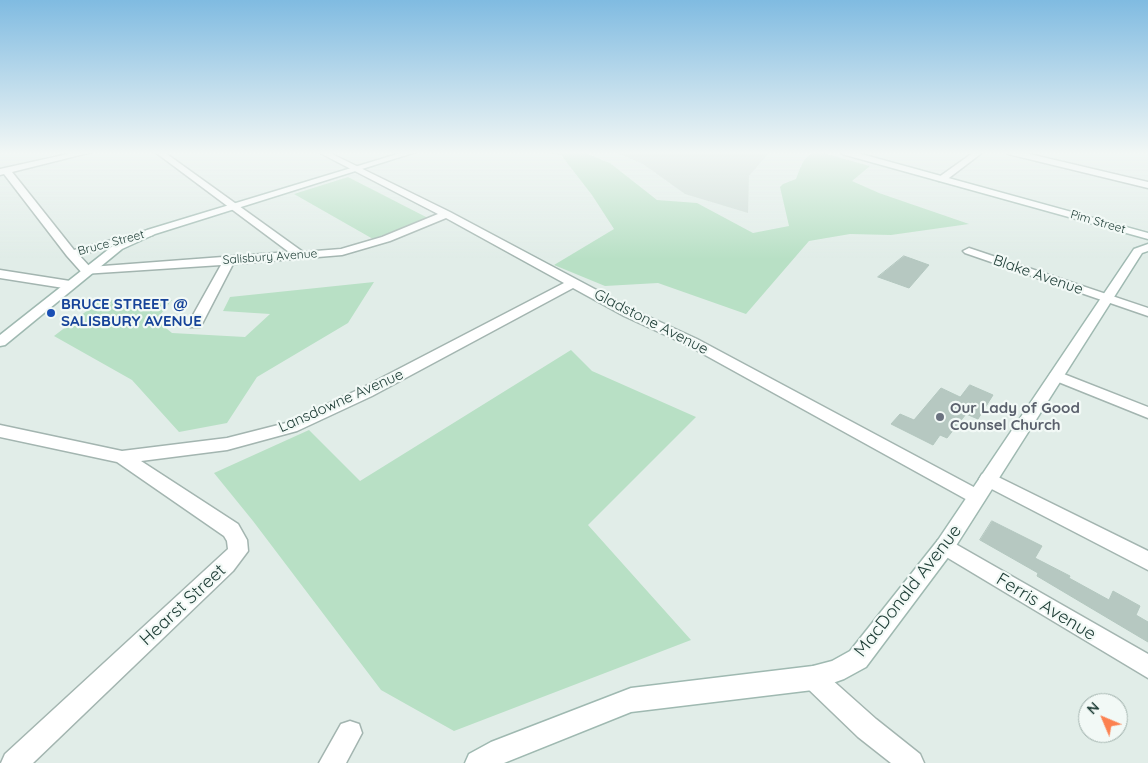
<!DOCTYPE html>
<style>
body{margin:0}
#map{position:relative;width:1148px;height:763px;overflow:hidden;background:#e1ede8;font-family:Quicksand,sans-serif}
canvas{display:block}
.north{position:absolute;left:1078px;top:693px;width:50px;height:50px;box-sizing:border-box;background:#f2f9f6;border:1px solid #9eafaa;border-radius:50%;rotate:315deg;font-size:14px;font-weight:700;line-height:20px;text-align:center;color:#203f38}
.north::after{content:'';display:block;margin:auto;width:18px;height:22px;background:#fc8150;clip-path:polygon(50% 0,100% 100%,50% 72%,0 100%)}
</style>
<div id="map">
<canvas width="1148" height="763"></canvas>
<div class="north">N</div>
</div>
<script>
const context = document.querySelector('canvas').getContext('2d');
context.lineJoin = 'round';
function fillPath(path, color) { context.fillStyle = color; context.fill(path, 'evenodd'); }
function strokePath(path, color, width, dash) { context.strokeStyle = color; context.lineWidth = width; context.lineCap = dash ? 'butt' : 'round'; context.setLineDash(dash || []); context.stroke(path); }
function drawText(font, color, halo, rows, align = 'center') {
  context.font = font + ' Quicksand,sans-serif'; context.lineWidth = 4.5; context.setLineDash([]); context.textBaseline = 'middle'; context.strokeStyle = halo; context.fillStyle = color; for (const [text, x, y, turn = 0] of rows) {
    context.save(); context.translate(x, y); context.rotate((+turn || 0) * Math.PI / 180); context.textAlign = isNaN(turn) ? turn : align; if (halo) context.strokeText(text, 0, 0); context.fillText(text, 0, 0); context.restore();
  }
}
fillPath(new Path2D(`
 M 614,152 L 770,152 L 749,176 L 748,213 L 685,194 L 643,164 Z`), '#cfddd7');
fillPath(new Path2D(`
 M 540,152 L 583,152 L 610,163 L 657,200 L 697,203 L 753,233 L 789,226 L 780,187 L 783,184 L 796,179 C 801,167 804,152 820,152 L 870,166 L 852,181 L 879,193 L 969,224 L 891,235 L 850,234 L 809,241 L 746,314 L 658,283 L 605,286 L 554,265 L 614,229 L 592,195 L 561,155 Z
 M 348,177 L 428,218 L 373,239 L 294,194 Z
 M 374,282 L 348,323 L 257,377 L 227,423 L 179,432 L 132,380 L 54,336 L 101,300 L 172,300 L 156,320 L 172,333 L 245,337 L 270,314 L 223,311 L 230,297 Z
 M 571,350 L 592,371 L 696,417 L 588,525 L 691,640 L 454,731 L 381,690 L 253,521 L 214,473 L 309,430 L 360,481 Z`), '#b8e0c5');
const building = new Path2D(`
 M 904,256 L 929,265 L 909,288 L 878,277 Z
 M 970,385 L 993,395 L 978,419 L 966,414 L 947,438 L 940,435 L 933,445 L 891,424 L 900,414 L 914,420 L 941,388 L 960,397 Z
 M 992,521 L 1042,546 L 1035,558 L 1070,576 L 1069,578 L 1109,600 L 1113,591 L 1140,606 L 1136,615 L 1148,622 L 1148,642 L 1037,576 L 1038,573 L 980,540 Z`);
fillPath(building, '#b6c8c1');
strokePath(building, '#b3c7bf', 1);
const street = new Path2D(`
 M 77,152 L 92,152 L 12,172 L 74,250 L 149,230 L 154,233 L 153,235 L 79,255 L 90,267 L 289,252 L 155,152 L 164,152 L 303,252 L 341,249 L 382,237 L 438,214 L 318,152 L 328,152 L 450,212 L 634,310 L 697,339 L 983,492 L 986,497 L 983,502 L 977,504 L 971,502 L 687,345 L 624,316 L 573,288 L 372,396 L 297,431 L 227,450 L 141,461 L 238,524 L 247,540 L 248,551 L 233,571 L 33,763 L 1,763 L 5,754 L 228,549 L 227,541 L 224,536 L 117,462 L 0,437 L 0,425 L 122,451 L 227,438 L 286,423 L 362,388 L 564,283 L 446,218 L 390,241 L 342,255 L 233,264 L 202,324 L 200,327 L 190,327 L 188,324 L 221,265 L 83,274 L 67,256 L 4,174 L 0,175 L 0,169 Z
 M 974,152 L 983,152 L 945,181 L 939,181 L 939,177 Z
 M 1007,152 L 1021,152 L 1148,182 L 1148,188 L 1008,154 Z
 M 969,248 L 1148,308 L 1148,316 L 965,253 L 963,251 Z
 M 0,270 L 70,281 L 76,285 L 70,289 L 0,278 Z
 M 1056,371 L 1148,407 L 1148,418 L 1051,379 L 1049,376 L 1051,373 Z
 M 988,472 L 1148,551 L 1148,570 L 982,484 L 979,479 L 982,474 Z
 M 945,538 L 1148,654 L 1148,678 L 938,552 L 935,546 L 938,540 Z
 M 813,666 L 821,670 L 876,719 L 920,754 L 924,763 L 891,763 L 858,737 L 805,686 L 801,678 L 805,670 Z
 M 350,721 L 359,724 L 362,733 L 346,763 L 319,763 L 341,724 Z`);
const secondary = new Path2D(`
 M 404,152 L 416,152 L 155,234 L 122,249 L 5,345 L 0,346 L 0,335 L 114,245 L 147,230 Z
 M 841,152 L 854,152 L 1148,233 L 1148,239 L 842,154 Z
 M 1148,244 L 1148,251 L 1142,253 L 952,552 L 866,667 L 844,679 L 813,690 L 631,712 L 504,763 L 465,763 L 469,754 L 491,742 L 631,688 L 813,666 L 832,661 L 850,651 L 938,540 L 1134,249 Z`);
strokePath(street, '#a3b5b0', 3);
strokePath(secondary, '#9fb9b1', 3);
fillPath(street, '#fff');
fillPath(secondary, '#fff');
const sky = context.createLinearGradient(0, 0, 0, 259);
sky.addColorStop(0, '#80bbe1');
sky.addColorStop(0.59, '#f2f7f5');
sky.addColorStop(1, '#f2f7f500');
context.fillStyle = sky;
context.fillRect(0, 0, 1148, 259);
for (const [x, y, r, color] of [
 [51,313,5,"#1a4fb4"],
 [940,417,5,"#6b7280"]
]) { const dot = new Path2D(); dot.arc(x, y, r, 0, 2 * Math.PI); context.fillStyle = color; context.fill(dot); strokePath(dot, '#f2f9f6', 2); }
drawText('12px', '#203f38', '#f2f9f6', [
 ["Pim Street",1098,222,16],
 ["Bruce Street",111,243,-15],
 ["Salisbury Avenue",270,257,-4]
]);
drawText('15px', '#203f38', '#f2f9f6', [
 ["Blake Avenue",1038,275,19],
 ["Gladstone Avenue",651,322,27],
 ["Lansdowne Avenue",341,401,-24]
]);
drawText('bold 15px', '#164399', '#f2f9f6', [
 ["BRUCE STREET @",61,304],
 ["SALISBURY AVENUE",61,321]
], 'left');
drawText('bold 15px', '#5b616d', '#f2f9f6', [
 ["Our Lady of Good",950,408],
 ["Counsel Church",950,425]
], 'left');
drawText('18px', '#203f38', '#f2f9f6', [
 ["MacDonald Avenue",908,591,-52],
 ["Hearst Street",183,605,-43],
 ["Ferris Avenue",1046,607,31]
]);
</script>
